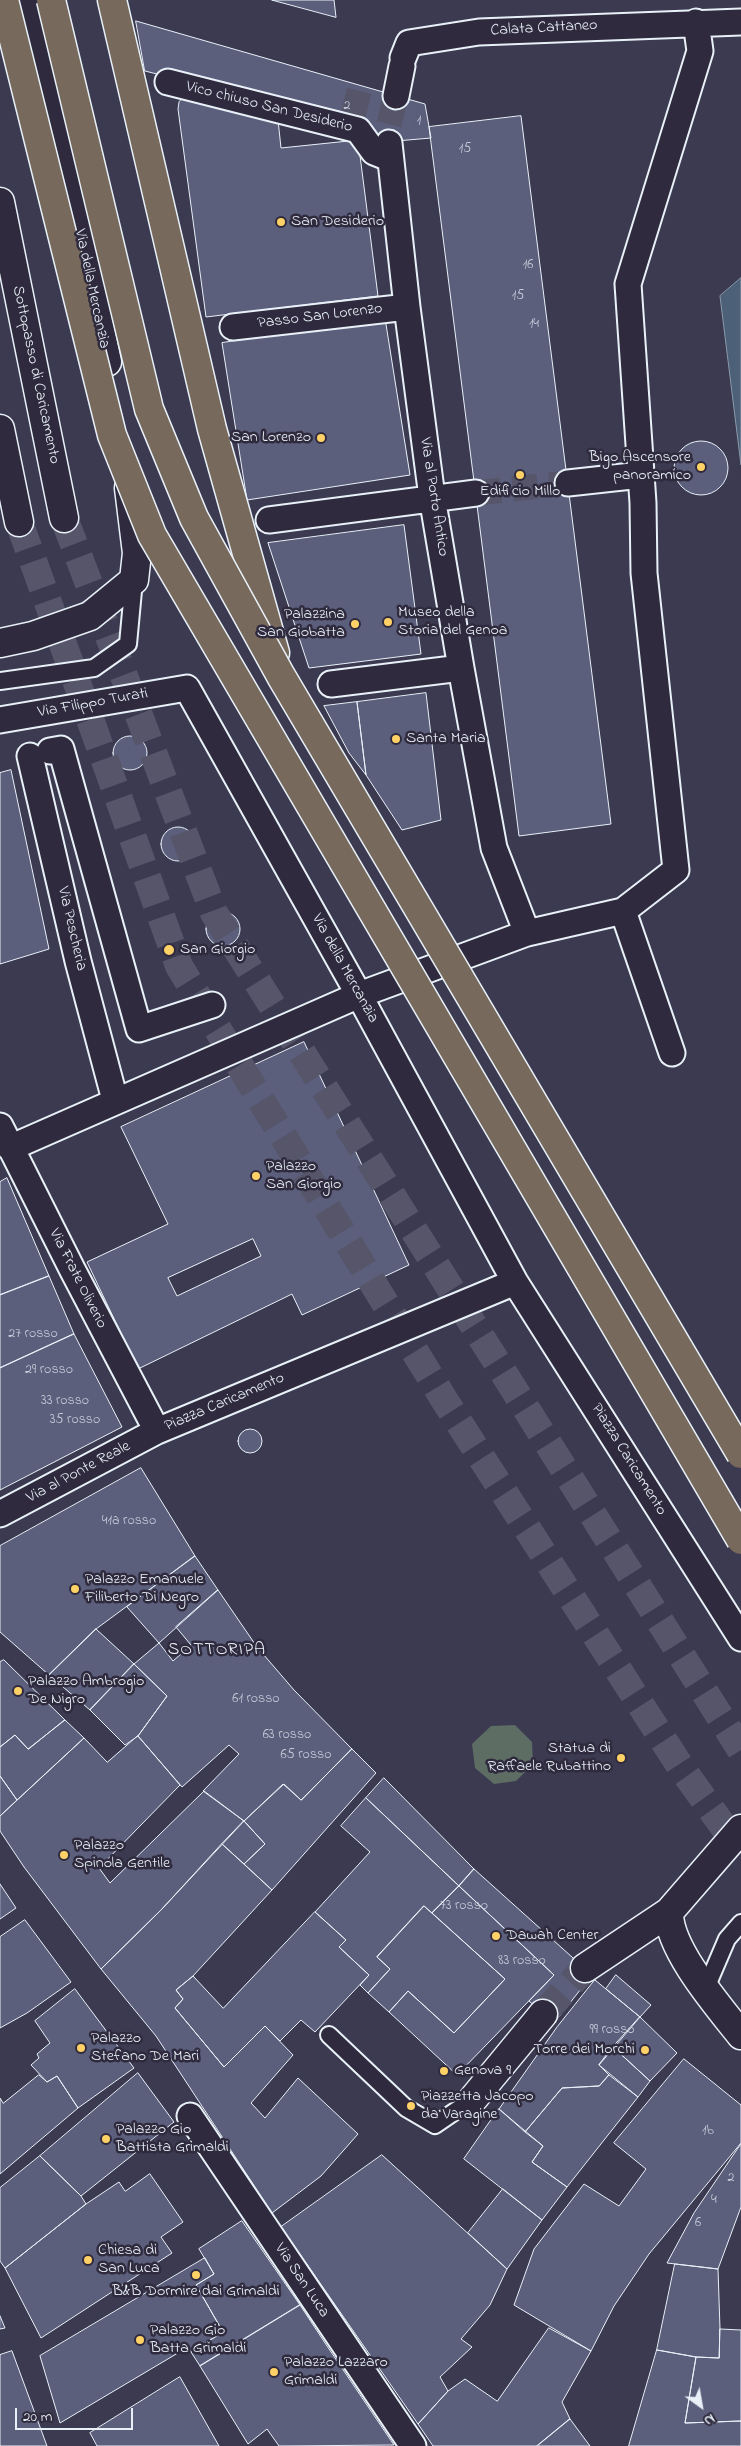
<!DOCTYPE html>
<style>
body{margin:0}
#map{position:relative;width:741px;height:2446px;overflow:hidden;background:#3c3a50;font-family:"Indie Flower",sans-serif}
canvas{display:block}
.north{position:absolute;left:676px;top:2381px;width:50px;height:50px;-webkit-text-stroke:4px #2f2a3d;paint-order:stroke;rotate:148deg;font-size:14px;font-weight:700;line-height:20px;text-align:center;color:#e8f1f8}
.north::after{content:'';display:block;margin:auto;width:18px;height:22px;background:#e8f1f8;clip-path:polygon(50% 0,100% 100%,50% 72%,0 100%)}
.scale{position:absolute;left:15px;top:2408px;width:118px;height:22px;box-sizing:border-box;border:2px solid #e8f1f8;border-top:0;padding-left:6px;font-size:15px;line-height:18px;white-space:nowrap;color:#e8f1f8;-webkit-text-stroke:4px #2f2a3d;paint-order:stroke}
</style>
<div id="map">
<canvas width="741" height="2446"></canvas>
<div class="north">N</div>
<div class="scale">20 m</div>
</div>
<script>
const context = document.querySelector('canvas').getContext('2d');
context.lineJoin = 'round';
function fillPath(path, color) { context.fillStyle = color; context.fill(path, 'evenodd'); }
function strokePath(path, color, width, dash) { context.strokeStyle = color; context.lineWidth = width; context.lineCap = dash ? 'butt' : 'round'; context.setLineDash(dash || []); context.stroke(path); }
function drawText(font, color, halo, rows, align = 'center') {
  context.font = font + ' "Indie Flower",sans-serif'; context.lineWidth = 5; context.setLineDash([]); context.textBaseline = 'middle'; context.strokeStyle = halo; context.fillStyle = color; for (const [text, x, y, turn = 0] of rows) {
    context.save(); context.translate(x, y); context.rotate((+turn || 0) * Math.PI / 180); context.textAlign = isNaN(turn) ? turn : align; if (halo) context.strokeText(text, 0, 0); context.fillText(text, 0, 0); context.restore();
  }
}
fillPath(new Path2D(`
 M 515,1725 L 532,1742 L 533,1764 L 516,1781 L 494,1784 L 475,1768 L 472,1744 L 491,1726 Z`), '#5d6d64');
const water = new Path2D(`
 M 741,278 L 741,465 L 720,296 Z`);
fillPath(water, '#4c6077');
strokePath(water, '#8a9aab', 1);
const building = new Path2D(`
 M 272,0 L 334,0 L 336,17 Z
 M 136,21 L 425,104 L 431,138 L 373,143 L 363,126 L 145,71 Z
 M 184,97 L 278,120 L 281,148 L 358,140 L 378,296 L 206,317 L 178,109 L 179,102 Z
 M 521,116 L 611,824 L 519,836 L 429,127 Z
 M 385,318 L 410,475 L 247,500 L 222,343 Z
 M674 468a27 27 0 1 1 54 0a27 27 0 1 1-54 0Z
 M 404,525 L 421,654 L 309,668 L 268,543 Z
 M 426,693 L 441,820 L 402,830 L 366,775 L 357,702 Z
 M 357,702 L 366,775 L 349,753 L 324,706 Z
 M113 753a17 17 0 1 1 34 0a17 17 0 1 1-34 0Z
 M 11,770 L 49,949 L 0,964 L 0,773 Z
 M161 844a17 17 0 1 1 34 0a17 17 0 1 1-34 0Z
 M206 929a17 17 0 1 1 34 0a17 17 0 1 1-34 0Z
 M 304,1042 L 409,1265 L 302,1315 L 292,1294 L 138,1369 L 87,1262 L 168,1224 L 121,1127 ZM 253,1239 L 261,1256 L 177,1296 L 168,1278 Z
 M 7,1178 L 49,1276 L 0,1295 L 0,1182 Z
 M 49,1276 L 74,1334 L 0,1368 L 0,1295 Z
 M 74,1334 L 122,1427 L 0,1490 L 0,1368 Z
 M238 1441a12 12 0 1 1 24 0a12 12 0 1 1-24 0Z
 M 141,1468 L 195,1556 L 96,1629 L 49,1675 L 0,1632 L 0,1546 Z
 M 195,1556 L 218,1590 L 159,1643 L 127,1607 Z
 M 218,1590 L 257,1647 L 294,1690 L 352,1749 L 301,1800 L 283,1784 L 244,1821 L 203,1791 L 239,1754 L 229,1745 L 182,1787 L 138,1736 L 167,1696 L 134,1664 L 159,1643 L 173,1661 L 191,1645 L 176,1627 Z
 M 96,1629 L 134,1664 L 90,1710 L 49,1675 Z
 M 4,1660 L 65,1720 L 28,1749 L 15,1735 L 0,1747 L 0,1662 Z
 M 134,1664 L 167,1696 L 138,1736 L 125,1745 L 90,1710 Z
 M 65,1720 L 84,1738 L 17,1800 L 0,1776 L 0,1747 L 15,1735 L 28,1749 Z
 M 138,1736 L 180,1785 L 99,1868 L 110,1883 L 204,1791 L 244,1821 L 161,1910 L 101,1969 L 24,1867 L 0,1831 L 0,1816 L 84,1738 L 107,1762 Z
 M 352,1749 L 376,1773 L 272,1890 L 244,1864 L 265,1844 L 244,1821 L 284,1784 L 301,1800 Z
 M 0,1776 L 17,1800 L 0,1816 Z
 M 384,1778 L 474,1869 L 459,1886 L 366,1798 Z
 M 366,1798 L 459,1886 L 432,1913 L 424,1906 L 377,1957 L 390,1969 L 368,1993 L 360,1985 L 369,1975 L 339,1947 L 346,1940 L 315,1912 L 370,1852 L 341,1826 Z
 M 244,1821 L 265,1844 L 244,1864 L 222,1844 Z
 M 222,1844 L 272,1890 L 193,1976 L 176,1990 L 183,1999 L 175,2008 L 224,2067 L 265,2026 L 293,2055 L 251,2103 L 265,2118 L 298,2078 L 358,2134 L 321,2176 L 272,2213 L 156,2036 L 101,1969 L 161,1910 Z
 M 474,1869 L 592,1975 L 554,2023 L 529,2001 L 554,1975 L 459,1886 Z
 M 0,1884 L 16,1908 L 0,1919 Z
 M 459,1886 L 554,1975 L 457,2075 L 389,2012 L 408,1991 L 454,2033 L 505,1979 L 432,1913 Z
 M 424,1906 L 505,1979 L 454,2033 L 408,1991 L 389,2012 L 368,1993 L 390,1969 L 377,1957 Z
 M 315,1912 L 346,1940 L 339,1947 L 369,1975 L 315,2032 L 301,2020 L 280,2041 L 265,2026 L 224,2067 L 175,2008 L 183,1999 L 176,1990 L 193,1976 L 223,2008 Z
 M 25,1920 L 71,1982 L 27,2013 L 0,2028 L 0,1937 Z
 M 616,1975 L 651,2005 L 640,2017 L 606,1989 Z
 M 595,1980 L 640,2017 L 599,2065 L 609,2075 L 599,2086 L 562,2088 L 525,2132 L 499,2109 L 557,2027 Z
 M 75,1989 L 134,2068 L 78,2108 L 57,2076 L 47,2082 L 31,2065 L 39,2058 L 37,2054 L 50,2043 L 35,2021 Z
 M 640,2017 L 677,2053 L 650,2081 L 613,2047 Z
 M 613,2047 L 650,2081 L 638,2097 L 599,2065 Z
 M 684,2059 L 741,2105 L 741,2143 L 649,2254 L 614,2306 L 591,2351 L 514,2305 L 534,2249 L 584,2184 L 619,2206 L 646,2169 L 614,2143 Z
 M 138,2073 L 174,2122 L 81,2196 L 40,2156 Z
 M 39,2075 L 47,2082 L 57,2076 L 78,2108 L 0,2174 L 0,2098 L 3,2103 Z
 M 609,2075 L 638,2097 L 567,2187 L 532,2162 L 543,2146 L 525,2132 L 562,2088 L 599,2086 Z
 M 499,2109 L 543,2146 L 532,2162 L 567,2187 L 542,2220 L 464,2159 Z
 M 741,2144 L 741,2207 L 718,2269 L 667,2263 L 694,2213 Z
 M 382,2155 L 507,2269 L 490,2305 L 461,2339 L 472,2347 L 440,2377 L 448,2391 L 418,2424 L 281,2227 Z
 M 40,2156 L 81,2196 L 86,2204 L 5,2268 L 0,2261 L 0,2188 Z
 M 150,2174 L 183,2222 L 161,2237 L 172,2253 L 41,2338 L 5,2268 L 86,2204 L 119,2182 L 125,2191 Z
 M 503,2189 L 542,2220 L 507,2269 L 468,2233 Z
 M 242,2221 L 300,2305 L 200,2366 L 191,2352 L 223,2332 L 196,2285 L 214,2274 L 199,2249 Z
 M 205,2258 L 214,2274 L 196,2285 L 223,2332 L 191,2352 L 188,2347 L 60,2423 L 40,2356 Z
 M 675,2264 L 718,2269 L 720,2329 L 719,2358 L 696,2357 L 657,2350 Z
 M 300,2305 L 327,2346 L 394,2445 L 279,2446 L 267,2429 L 248,2444 L 200,2366 Z
 M 0,2316 L 5,2328 L 0,2329 Z
 M 549,2328 L 591,2351 L 562,2402 L 570,2419 L 537,2446 L 433,2446 L 418,2424 L 448,2391 L 465,2379 L 497,2401 Z
 M 720,2329 L 741,2330 L 741,2421 L 685,2423 L 696,2357 L 719,2358 Z
 M 657,2350 L 696,2357 L 685,2423 L 741,2421 L 741,2446 L 629,2446 Z
 M 12,2351 L 47,2446 L 0,2446 L 0,2355 Z
 M 180,2377 L 219,2446 L 97,2446 L 90,2433 Z
 M 570,2419 L 590,2446 L 537,2446 Z`);
fillPath(building, '#5b5f7c');
strokePath(building, '#e8f1f8', 1);
strokePath(new Path2D(`
 M 344,100 L 416,118
 M 476,493 L 568,483`), '#565569', 25, [25, 12]);
strokePath(new Path2D(`
 M 543,2014 L 585,1968`), '#565569', 28, [28, 14]);
strokePath(new Path2D(`
 M 64,518 L 214,913 L 741,1750
 M 19,522 L 179,966 L 445,1401 L 680,1766 L 741,1851`), '#565569', 28, [28, 14]);
const service = new Path2D(`
 M 0,681 L 94,668 L 128,644 L 134,580
 M 706,1988 L 727,1939 L 741,1923
 M 329,2035 L 406,2108 L 435,2125 L 473,2099`);
const pedestrian = new Path2D(`
 M 403,58 L 409,43 L 479,32 L 741,22
 M 168,82 L 358,130 L 374,152 L 389,158
 M 396,96 L 402,66
 M 389,143 L 407,307 L 432,497 L 461,668 L 494,848 L 527,933
 M 233,327 L 407,307
 M 568,483 L 641,475
 M 269,520 L 476,493
 M 331,684 L 461,668
 M 0,720 L 187,688 L 359,995 L 515,1282 L 741,1638
 M 50,751 L 61,749 L 139,1029 L 212,1005
 M 30,756 L 78,961 L 115,1100
 M 623,911 L 672,1053
 M 0,1126 L 72,1269 L 157,1431
 M 10,1148 L 359,995 L 527,933 L 623,911 L 676,870 L 644,573 L 643,503 L 628,284 L 700,51 L 696,22
 M 0,1514 L 157,1431 L 515,1282
 M 190,2116 L 413,2446`);
const minor = new Path2D(`
 M 28,0 L 36,28 L 107,362
 M 0,643 L 33,636 L 90,616 L 134,580 L 137,553 L 129,488
 M 669,1912 C 668,1948 718,2006 741,2035
 M 585,1968 L 669,1912 L 741,1829
 M 473,2099 L 543,2014`);
const secondary = new Path2D(`
 M 0,202 L 64,518
 M 0,429 L 19,522`);
const trunk = new Path2D(`
 M 112,0 L 212,429 L 275,653`);
strokePath(service, '#e8f1f8', 20);
strokePath(pedestrian, '#e8f1f8', 29);
strokePath(minor, '#e8f1f8', 31);
strokePath(secondary, '#e8f1f8', 31);
strokePath(trunk, '#e8f1f8', 31);
strokePath(service, '#2f2a3d', 16);
strokePath(pedestrian, '#2f2a3d', 25);
strokePath(minor, '#2f2a3d', 28);
strokePath(secondary, '#2f2a3d', 28);
strokePath(trunk, '#77695c', 28);
const trunkBridge = new Path2D(`
 M 4,0 L 112,435 L 152,535 L 741,1540
 M 51,0 L 149,409 L 194,518 L 281,676 L 741,1454`);
strokePath(trunkBridge, '#e8f1f8', 31, []);
strokePath(trunkBridge, '#77695c', 28);
for (const [x, y, r, color] of [
 [281,222,5,"#ffd166"],
 [321,438,5,"#ffd166"],
 [701,467,5,"#ffd166"],
 [520,475,5,"#ffd166"],
 [388,622,5,"#ffd166"],
 [355,624,5,"#ffd166"],
 [396,739,5,"#ffd166"],
 [169,950,6,"#ffd166"],
 [256,1176,5,"#ffd166"],
 [75,1589,5,"#ffd166"],
 [18,1691,5,"#ffd166"],
 [621,1758,5,"#ffd166"],
 [64,1855,5,"#ffd166"],
 [496,1936,5,"#ffd166"],
 [81,2048,5,"#ffd166"],
 [645,2050,5,"#ffd166"],
 [444,2071,5,"#ffd166"],
 [411,2106,5,"#ffd166"],
 [106,2139,5,"#ffd166"],
 [88,2260,5,"#ffd166"],
 [196,2275,5,"#ffd166"],
 [140,2340,5,"#ffd166"],
 [274,2372,5,"#ffd166"]
]) { const dot = new Path2D(); dot.arc(x, y, r, 0, 2 * Math.PI); context.fillStyle = color; context.fill(dot); strokePath(dot, '#2f2a3d', 2); }
drawText('14px', '#c5ccd9', null, [
 ["2",347,107],
 ["1",419,122],
 ["15",465,150],
 ["16",528,266],
 ["15",518,297],
 ["14",534,325],
 ["27 rosso",33,1335],
 ["29 rosso",49,1371],
 ["33 rosso",65,1402],
 ["35 rosso",75,1421],
 ["41a rosso",129,1522],
 ["61 rosso",256,1700],
 ["63 rosso",287,1736],
 ["65 rosso",306,1756],
 ["73 rosso",464,1907],
 ["83 rosso",522,1962],
 ["99 rosso",612,2031],
 ["1b",708,2132],
 ["2",731,2179],
 ["4",714,2201],
 ["6",698,2224]
]);
drawText('16px', '#e8f1f8', '#2f2a3d', [
 ["Calata Cattaneo",544,29,-3],
 ["Vico chiuso San Desiderio",269,108,14],
 ["Via della Mercanzia",91,289,78],
 ["Passo San Lorenzo",320,317,-7],
 ["Sottopasso di Caricamento",35,375,78],
 ["Via al Porto Antico",433,497,81],
 ["Via Filippo Turati",93,704,-10],
 ["Via Pescheria",71,929,77],
 ["Via della Mercanzia",344,969,61],
 ["Via Frate Oliverio",77,1279,63],
 ["Piazza Caricamento",225,1403,-23],
 ["Piazza Caricamento",628,1460,58],
 ["Via al Ponte Reale",79,1473,-28],
 ["Via San Luca",301,2281,56]
]);
drawText('16px', '#e8f1f8', '#2f2a3d', [
 ["San Desiderio",291,222],
 ["San Lorenzo",311,438,"right"],
 ["Bigo Ascensore",691,458,"right"],
 ["panoramico",691,476,"right"],
 ["Edificio Millo",520,492,"center"],
 ["Museo della",398,613],
 ["Storia del Genoa",398,631],
 ["Palazzina",345,615,"right"],
 ["San Giobatta",345,633,"right"],
 ["Santa Maria",406,739],
 ["San Giorgio",180,950],
 ["Palazzo",266,1167],
 ["San Giorgio",266,1185],
 ["Palazzo Emanuele",85,1580],
 ["Filiberto Di Negro",85,1598],
 ["Palazzo Ambrogio",28,1682],
 ["De Nigro",28,1700],
 ["Statua di",611,1749,"right"],
 ["Raffaele Rubattino",611,1767,"right"],
 ["Palazzo",74,1846],
 ["Spinola Gentile",74,1864],
 ["Dawah Center",506,1936],
 ["Palazzo",91,2039],
 ["Stefano De Mari",91,2057],
 ["Torre dei Morchi",635,2050,"right"],
 ["Genova 9",454,2071],
 ["Piazzetta Jacopo",421,2097],
 ["da Varagine",421,2115],
 ["Palazzo Gio",116,2130],
 ["Battista Grimaldi",116,2148],
 ["Chiesa di",98,2251],
 ["San Luca",98,2269],
 ["B&B Dormire dai Grimaldi",196,2292,"center"],
 ["Palazzo Gio",150,2331],
 ["Batta Grimaldi",150,2349],
 ["Palazzo Lazzaro",284,2363],
 ["Grimaldi",284,2381]
], 'left');
context.letterSpacing = '1px';
drawText('18px', '#e8f1f8', '#2f2a3d', [
 ["SOTTORIPA",217,1651]
]);
context.letterSpacing = '0px';
</script>
